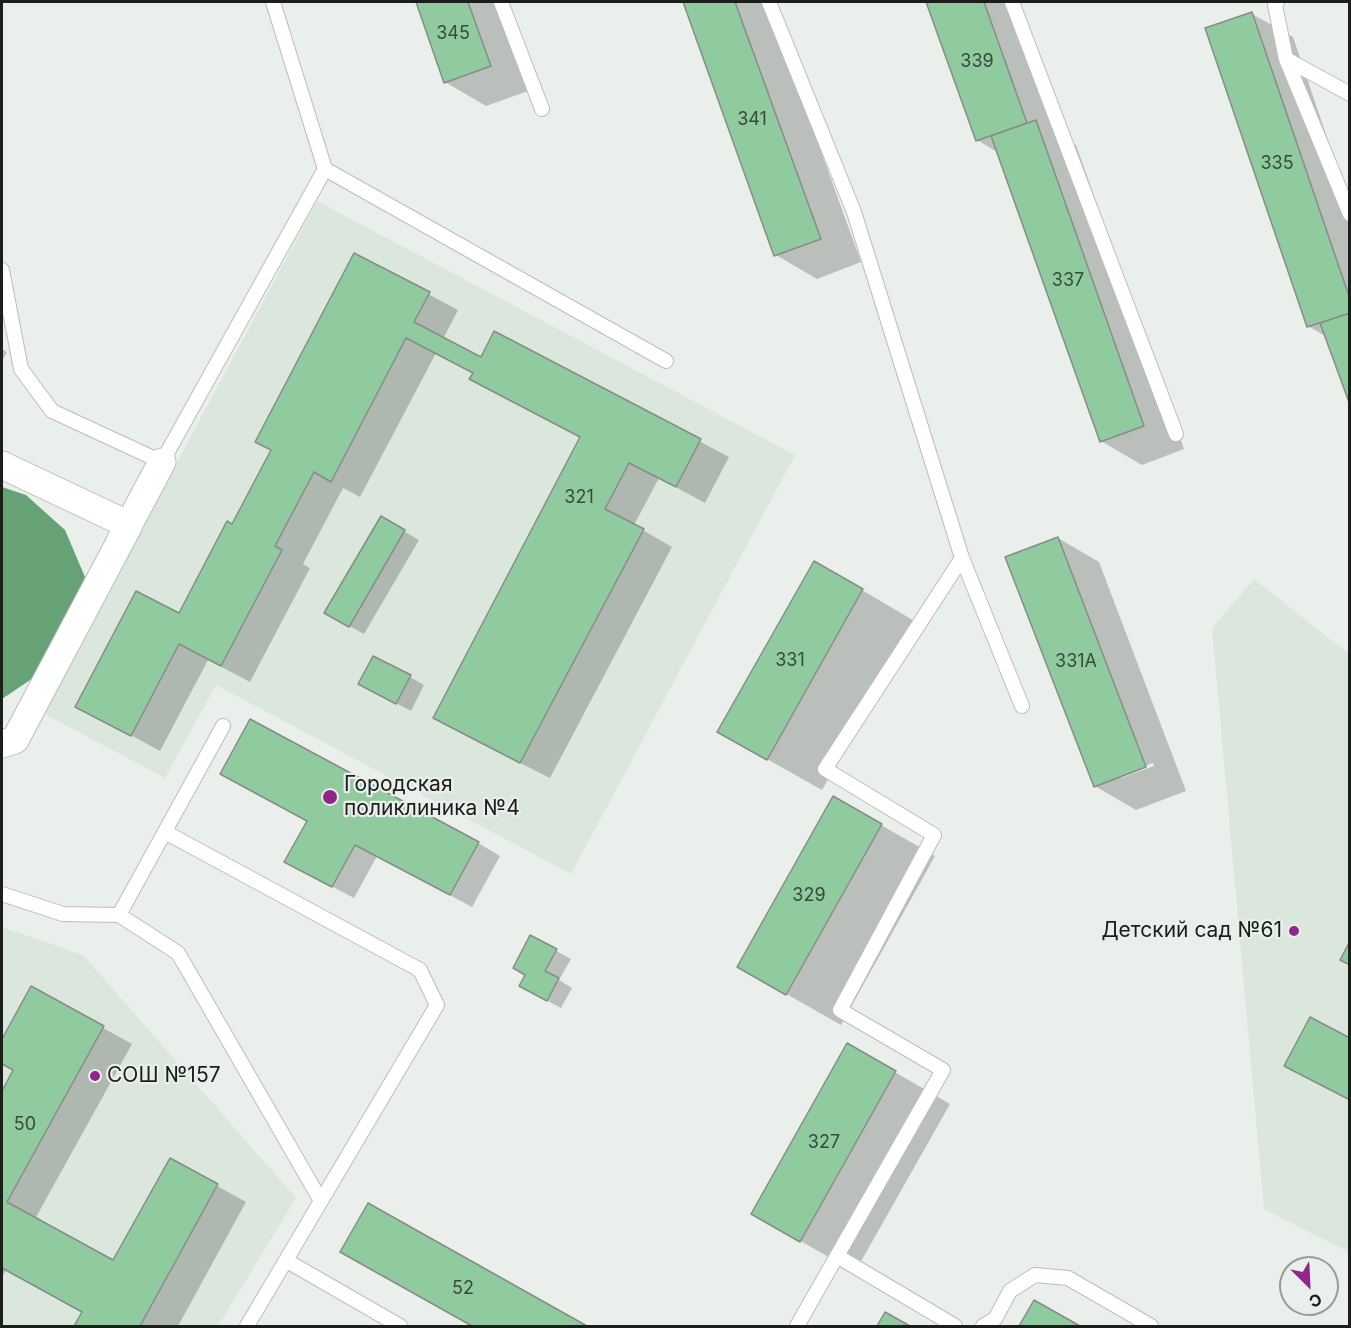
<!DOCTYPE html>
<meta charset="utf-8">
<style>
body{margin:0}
#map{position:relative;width:1351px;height:1328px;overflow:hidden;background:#eaefeb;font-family:Inter,sans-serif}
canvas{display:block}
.frame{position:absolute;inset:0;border:3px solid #1c1e1c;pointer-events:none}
.north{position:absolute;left:1279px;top:1256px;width:60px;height:60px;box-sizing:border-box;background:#eaefeb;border:2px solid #989b98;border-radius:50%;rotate:156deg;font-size:16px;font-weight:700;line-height:24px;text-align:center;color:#1c1e1c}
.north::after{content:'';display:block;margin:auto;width:21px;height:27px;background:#922588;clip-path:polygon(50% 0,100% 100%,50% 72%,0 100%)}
</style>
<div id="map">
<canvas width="1351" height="1328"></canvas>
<div class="frame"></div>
<div class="north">С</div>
</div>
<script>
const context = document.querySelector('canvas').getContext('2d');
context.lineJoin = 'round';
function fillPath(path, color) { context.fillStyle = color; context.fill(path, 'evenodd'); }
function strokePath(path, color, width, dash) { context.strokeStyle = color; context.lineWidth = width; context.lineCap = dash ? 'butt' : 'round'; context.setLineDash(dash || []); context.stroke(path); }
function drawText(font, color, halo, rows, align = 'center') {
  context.font = font + ' Inter,sans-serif'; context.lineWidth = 4.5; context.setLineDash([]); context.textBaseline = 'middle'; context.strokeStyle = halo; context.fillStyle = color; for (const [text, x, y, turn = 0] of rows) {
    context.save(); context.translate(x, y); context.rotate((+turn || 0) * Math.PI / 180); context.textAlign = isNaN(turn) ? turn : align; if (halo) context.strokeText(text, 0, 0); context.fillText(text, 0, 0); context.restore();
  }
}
fillPath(new Path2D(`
 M 317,201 L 795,455 L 571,874 L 216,685 L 165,778 L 43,713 Z
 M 1254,579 L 1349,654 L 1349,1252 L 1264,1209 L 1212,628 Z
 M 2,927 L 83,955 L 296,1198 L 218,1326 L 2,1326 Z`), '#dbe6dd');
fillPath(new Path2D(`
 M 2,487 L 26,495 L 65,530 L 85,577 L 76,625 L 36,676 L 2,699 Z`), '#67a277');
fillPath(new Path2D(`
 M 417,2 L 500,2 L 531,90 L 486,106 L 445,82 Z
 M 684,2 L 767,2 L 861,262 L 817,279 L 776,255 Z
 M 928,2 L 1016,2 L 1065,139 L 1076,145 L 1184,449 L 1142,465 L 1101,441 L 999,153 L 977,140 Z
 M 1252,14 L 1293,37 L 1350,205 L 1350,401 L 1327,337 L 1308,326 Z
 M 355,255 L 458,310 L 443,339 L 481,359 L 495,333 L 729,457 L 705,503 L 659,478 L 634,525 L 672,547 L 550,778 L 463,734 L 581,438 L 474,373 L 436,353 L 360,497 L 343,488 L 303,564 L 310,568 L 250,682 L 208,660 L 160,751 L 77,706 L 180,615 L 233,526 L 272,450 Z
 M 2,349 L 7,352 L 2,361 Z
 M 381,518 L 419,540 L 364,634 L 326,613 Z
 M 1058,538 L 1099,562 L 1186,791 L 1136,810 L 1095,786 ZM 1153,763 L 1154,766 L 1121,778 L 1121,775 Z
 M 862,590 L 916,622 L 822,790 L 719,732 Z
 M 410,677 L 424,685 L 411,711 L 375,692 Z
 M 308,821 L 478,843 L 500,856 L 472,907 L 377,856 L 354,898 L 308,874 Z
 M 881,825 L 935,856 L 841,1025 L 739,967 Z
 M 531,937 L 571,959 L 559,980 L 572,988 L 561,1008 L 535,994 L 527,974 Z
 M 31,988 L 132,1044 L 35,1219 L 114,1262 L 170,1160 L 246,1202 L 178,1326 L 76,1326 L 84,1312 L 6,1270 L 2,1277 L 2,1095 L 15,1070 L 2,1063 L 2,1042 Z
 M 848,1045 L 950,1104 L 855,1272 L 753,1214 Z
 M 368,1205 L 584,1326 L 474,1326 L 396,1283 Z
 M 1034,1302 L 1077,1326 L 1021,1326 Z`), '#0003');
const building = new Path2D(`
 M 416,2 L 468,2 L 491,66 L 444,83 Z
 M 683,2 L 735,2 L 821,239 L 774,256 Z
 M 926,2 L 984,2 L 1027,123 L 976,141 Z
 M 1252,12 L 1350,299 L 1350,313 L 1307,327 L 1205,28 Z
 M 1036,120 L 1144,426 L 1100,442 L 991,136 Z
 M 354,253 L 430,292 L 414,322 L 481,357 L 494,331 L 701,439 L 676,487 L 629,463 L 605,509 L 644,529 L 520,763 L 433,718 L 580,437 L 469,379 L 473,373 L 406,338 L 331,482 L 314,472 L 275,546 L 282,550 L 221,666 L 179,644 L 131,736 L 75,707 L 136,591 L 179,613 L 227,521 L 232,524 L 271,450 L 255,442 Z
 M 1350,313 L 1350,405 L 1320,323 Z
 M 381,516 L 405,530 L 349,627 L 324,613 Z
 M 1058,537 L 1146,767 L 1094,787 L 1005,557 Z
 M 814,561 L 863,589 L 767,760 L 717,732 Z
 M 373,656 L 411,675 L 396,704 L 358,684 Z
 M 250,719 L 479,842 L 450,895 L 355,845 L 332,887 L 284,862 L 307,821 L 220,774 Z
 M 833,796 L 882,824 L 786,995 L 737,967 Z
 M 530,935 L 557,949 L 545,971 L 559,978 L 547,1001 L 519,986 L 525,975 L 513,968 Z
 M 1350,941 L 1350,965 L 1340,960 Z
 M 31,986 L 104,1026 L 7,1202 L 113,1260 L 170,1158 L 218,1184 L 140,1326 L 74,1326 L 82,1312 L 2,1268 L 2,1091 L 13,1070 L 2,1064 L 2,1039 Z
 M 1310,1017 L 1350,1038 L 1350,1100 L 1284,1066 Z
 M 847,1043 L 896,1071 L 800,1242 L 751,1214 Z
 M 368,1203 L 587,1326 L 472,1326 L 340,1252 Z
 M 1034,1300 L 1080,1326 L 1019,1326 Z
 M 885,1312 L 910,1326 L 877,1326 Z`);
fillPath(building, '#8fcb9f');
strokePath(building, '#878c88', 1.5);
const lane = new Path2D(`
 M 273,2 L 325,169 L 666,361
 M 501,2 L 542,109
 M 769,2 L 854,212 L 962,558 L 1022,706
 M 1012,2 L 1176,434
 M 1277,2 L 1275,5 L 1286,59 L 1350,214
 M 1286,59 L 1350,94
 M 2,270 L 21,369 L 52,411 L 162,462 L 325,169
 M 165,832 L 420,970 L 437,1005 L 247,1326
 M 2,894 L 63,914 L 119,915 L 178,953 L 321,1201
 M 119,915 L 223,726
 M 837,1256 L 955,1326
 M 287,1261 L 400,1326
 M 797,1326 L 943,1070 L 840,1010 L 934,835 L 825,769 L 962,558
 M 983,1326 L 995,1319 L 1010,1291 L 1035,1275 L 1068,1278 L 1151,1326`);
const street = new Path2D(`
 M 2,465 L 129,525 L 15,740 L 2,744
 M 120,541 L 162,462`);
strokePath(lane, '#babfbb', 16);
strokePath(street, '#babfbb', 29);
strokePath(lane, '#fff', 14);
strokePath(street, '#fff', 27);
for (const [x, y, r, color] of [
 [330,797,8,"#922588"],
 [1294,931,6,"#922588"],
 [95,1076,6,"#922588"]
]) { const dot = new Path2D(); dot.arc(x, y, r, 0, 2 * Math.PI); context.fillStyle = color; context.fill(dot); strokePath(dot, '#eaefeb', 2); }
drawText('18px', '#39493d', null, [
 ["345",453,34],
 ["339",977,62],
 ["341",752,120],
 ["335",1277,164],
 ["337",1068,281],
 ["321",579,498],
 ["331",790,661],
 ["331А",1076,662],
 ["329",809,896],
 ["50",25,1125],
 ["327",824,1143],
 ["52",463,1289]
]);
drawText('21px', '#1c1e1c', '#eaefeb', [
 ["Городская",344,785],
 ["поликлиника №4",344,809],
 ["Детский сад №61",1282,931,"right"],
 ["СОШ №157",107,1076]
], 'left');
</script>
